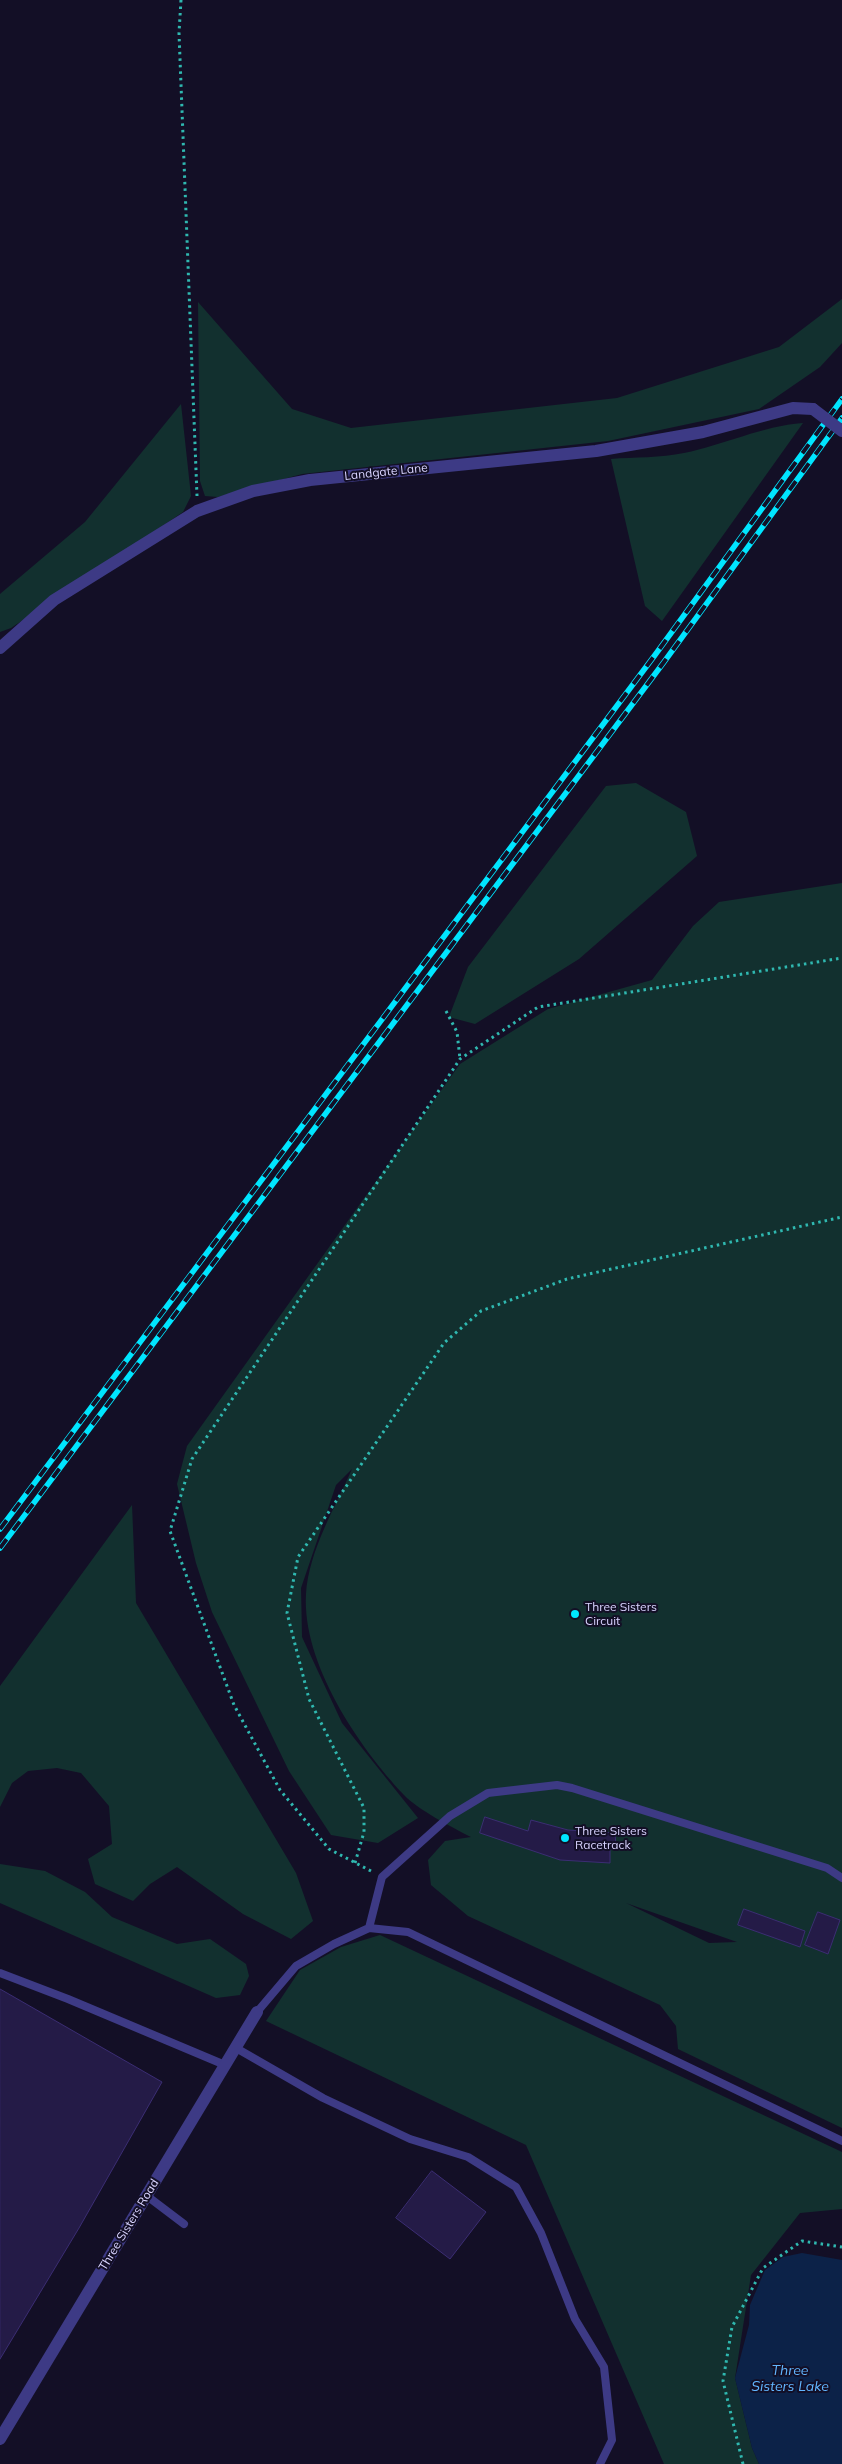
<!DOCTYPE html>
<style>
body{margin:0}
canvas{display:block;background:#130f26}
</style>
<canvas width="842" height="2464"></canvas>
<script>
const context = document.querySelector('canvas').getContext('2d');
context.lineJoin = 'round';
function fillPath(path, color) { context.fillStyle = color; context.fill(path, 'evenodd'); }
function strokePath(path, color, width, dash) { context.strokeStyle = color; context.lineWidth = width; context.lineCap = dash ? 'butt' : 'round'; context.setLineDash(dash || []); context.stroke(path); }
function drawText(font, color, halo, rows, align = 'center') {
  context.font = font + ' Mulish,sans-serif'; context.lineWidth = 4; context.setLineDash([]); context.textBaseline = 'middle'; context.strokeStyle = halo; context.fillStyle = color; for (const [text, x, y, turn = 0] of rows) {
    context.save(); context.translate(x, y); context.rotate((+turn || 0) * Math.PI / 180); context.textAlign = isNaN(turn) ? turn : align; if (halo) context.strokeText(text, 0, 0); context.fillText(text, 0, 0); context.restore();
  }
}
fillPath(new Path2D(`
 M 842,299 L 842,343 L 820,367 L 759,409 L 608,441 L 302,474 L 218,497 L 205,496 L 200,481 L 198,302 L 292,409 L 351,428 L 617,398 L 779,347 Z
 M 181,404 L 191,496 L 183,512 L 11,628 L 0,632 L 0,594 L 85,522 Z
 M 803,423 L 662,621 L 645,606 L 611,459 C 635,457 661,458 684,453 C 724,445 762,426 803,423 Z
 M 636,783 L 686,812 L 697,856 L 579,959 L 475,1024 L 449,1017 L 468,967 L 606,786 Z
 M 842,883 L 842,2128 L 678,2049 L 676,2026 L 660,2005 L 468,1916 L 431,1885 L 428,1860 L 445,1841 L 471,1837 C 453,1828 417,1809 404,1795 C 358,1746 302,1663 306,1594 C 309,1550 335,1508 352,1469 L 336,1485 L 301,1588 L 302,1637 L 342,1723 L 418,1818 L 378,1843 L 331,1835 L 289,1771 L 212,1612 L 196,1563 L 177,1484 L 187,1446 L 460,1064 L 548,1009 L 652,980 L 693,926 L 719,902 ZM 626,1903 L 737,1942 L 709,1943 Z
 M 132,1505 L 136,1603 L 296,1873 L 313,1921 L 291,1939 L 243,1914 L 177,1867 L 150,1884 L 133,1901 L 95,1884 L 88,1859 L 112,1844 L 109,1806 L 81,1773 L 57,1768 L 28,1771 L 12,1783 L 0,1807 L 0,1686 Z
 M 0,1864 L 45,1871 L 85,1892 L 112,1917 L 177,1944 L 210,1939 L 246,1964 L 249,1976 L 240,1995 L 216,1998 L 0,1903 Z
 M 380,1935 L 842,2152 L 842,2209 L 800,2213 L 751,2275 L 735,2378 L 752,2448 L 759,2464 L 664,2464 L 526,2145 L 266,2021 L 300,1970 L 341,1947 Z`), '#12302f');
fillPath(new Path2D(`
 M 802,2253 L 842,2260 L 842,2464 L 759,2464 L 752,2448 L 735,2378 L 749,2325 L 750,2305 L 765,2270 L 783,2257 Z`), '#0c2248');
const building = new Path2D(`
 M 485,1817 L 528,1831 L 531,1820 L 568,1830 L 615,1833 L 616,1847 L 610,1847 L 610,1863 L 560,1860 L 480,1833 Z
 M 744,1909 L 805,1931 L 800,1947 L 738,1925 Z
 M 818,1912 L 840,1920 L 828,1954 L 805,1945 Z
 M 0,1989 L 162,2082 L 79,2228 L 0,2359 Z
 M 432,2171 L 486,2212 L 450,2259 L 396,2218 Z`);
fillPath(building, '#241b47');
strokePath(building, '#3b2d73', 1);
strokePath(new Path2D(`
 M 181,0 L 179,33 L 197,496
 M 446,1011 L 457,1032 L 460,1059
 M 355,1863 L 364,1832 L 364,1808 L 309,1699 L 287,1613 L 298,1557 L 444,1343 L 481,1311 L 567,1279 L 842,1217
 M 371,1871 L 329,1849 L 280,1790 L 234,1705 L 170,1531 L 192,1459 L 460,1059 L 538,1007 L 842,958
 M 743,2464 L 723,2381 L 732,2327 L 763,2268 L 802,2241 L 842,2247`), '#2fb8b0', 3, [2.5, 4]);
strokePath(new Path2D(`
 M 369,1928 L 382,1877 L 450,1816 L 488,1793 L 557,1785 L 572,1788 L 827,1868 L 842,1878
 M 0,1973 L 68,1999 L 225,2065
 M 257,2012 L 296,1966 L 334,1944 L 369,1928 L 408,1932 L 842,2141
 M 236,2048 L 323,2098 L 410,2139 L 468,2157 L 516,2187 L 541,2233 L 575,2319 L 604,2367 L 612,2440 L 600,2464
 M 147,2196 L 184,2224`), '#3d3a85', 8);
strokePath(new Path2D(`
 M 0,648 L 54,600 L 197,511 L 253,491 L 310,480 L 596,451 L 703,432 L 793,408 L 813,409
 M 0,2439 L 257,2012`), '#3d3a85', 12);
const rail = new Path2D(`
 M 0,1529 L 655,655 L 842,399
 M 0,1548 L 664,662 L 842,418`);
strokePath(rail, '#00e5ff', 5.5);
strokePath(rail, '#130f26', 4, [11]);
strokePath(new Path2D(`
 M 813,409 L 842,431`), '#3d3a85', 12);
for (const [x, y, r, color] of [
 [575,1614,5,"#00e5ff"],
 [565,1838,5,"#00e5ff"]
]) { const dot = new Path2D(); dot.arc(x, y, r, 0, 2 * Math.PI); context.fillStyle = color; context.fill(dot); strokePath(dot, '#130f26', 2); }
drawText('12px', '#d9d4ff', '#130f26', [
 ["Landgate Lane",386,472,-6],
 ["Three Sisters Road",129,2225,-59]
]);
drawText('12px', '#d9d4ff', '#130f26', [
 ["Three Sisters",585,1607],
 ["Circuit",585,1621],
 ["Three Sisters",575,1831],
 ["Racetrack",575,1845]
], 'left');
drawText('italic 14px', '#62b6ff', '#130f26', [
 ["Three",790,2371],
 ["Sisters Lake",790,2387]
]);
</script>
